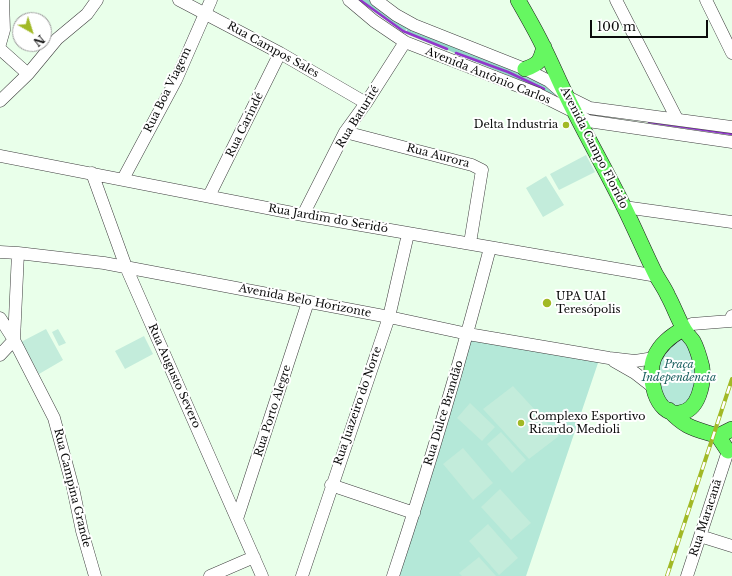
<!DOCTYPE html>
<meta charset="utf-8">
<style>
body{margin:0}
#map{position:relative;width:732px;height:576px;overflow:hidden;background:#e9ffea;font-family:"Libre Baskerville",serif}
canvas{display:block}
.north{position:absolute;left:12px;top:12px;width:40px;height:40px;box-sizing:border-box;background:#fff;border:1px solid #9d9d9d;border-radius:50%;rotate:141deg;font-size:11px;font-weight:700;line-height:16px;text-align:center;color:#0b0b0b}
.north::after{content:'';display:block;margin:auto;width:14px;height:18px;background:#a1b925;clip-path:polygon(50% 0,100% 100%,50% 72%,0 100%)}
.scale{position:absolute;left:590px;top:20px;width:118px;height:18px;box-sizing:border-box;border:2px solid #0b0b0b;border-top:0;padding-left:5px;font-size:12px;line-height:14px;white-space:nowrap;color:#0b0b0b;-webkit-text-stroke:3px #fff;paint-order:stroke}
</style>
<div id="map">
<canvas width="732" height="576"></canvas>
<div class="north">N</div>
<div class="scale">100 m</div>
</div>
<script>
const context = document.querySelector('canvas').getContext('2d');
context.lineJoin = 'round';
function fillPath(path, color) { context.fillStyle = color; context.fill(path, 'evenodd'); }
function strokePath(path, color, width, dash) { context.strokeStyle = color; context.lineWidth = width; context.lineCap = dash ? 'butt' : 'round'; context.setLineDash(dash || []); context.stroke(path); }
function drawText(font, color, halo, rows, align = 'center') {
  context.font = font + ' "Libre Baskerville",serif'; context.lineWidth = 4; context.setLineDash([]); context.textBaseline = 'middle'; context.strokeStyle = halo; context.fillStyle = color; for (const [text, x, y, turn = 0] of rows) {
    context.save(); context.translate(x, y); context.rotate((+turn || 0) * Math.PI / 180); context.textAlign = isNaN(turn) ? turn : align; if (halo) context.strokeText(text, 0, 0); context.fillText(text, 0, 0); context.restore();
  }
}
fillPath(new Path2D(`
 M 681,334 L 700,364 L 692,403 L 674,409 L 664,398 L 658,378 L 659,359 Z
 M 471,336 L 599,360 L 526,576 L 393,576 Z`), '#b4e8d8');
fillPath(new Path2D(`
 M 359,0 L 370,0 L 407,28 L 558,89 L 555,95 L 407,33 L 407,29 L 403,31 Z`), '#94d8c8');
fillPath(new Path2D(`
 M 586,155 L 595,172 L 559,190 L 550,174 Z
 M 546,176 L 564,205 L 543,217 L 526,188 Z
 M 46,329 L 63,360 L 39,374 L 21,342 Z
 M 58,329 L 66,343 L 59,346 L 52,332 Z
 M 144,336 L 153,354 L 125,369 L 115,351 Z
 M 513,386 L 559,436 L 529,459 L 483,409 Z
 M 470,403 L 495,427 L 482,441 L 457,418 Z
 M 501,432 L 526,460 L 512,473 L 487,444 Z
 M 463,448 L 493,483 L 473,500 L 443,464 Z
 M 500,489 L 531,523 L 511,540 L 481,507 Z
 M 488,524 L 518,558 L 499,575 L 469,541 Z
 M 479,557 L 496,576 L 462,576 L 459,573 Z`), '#c3ecdb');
strokePath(new Path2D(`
 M 360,0 L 403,31 L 447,49
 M 456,53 L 508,72 L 544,89
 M 649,122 L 732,134`), '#9137cb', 2.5);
const minor = new Path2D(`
 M 179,0 L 280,53 L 366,103
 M 349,0 L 374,21 L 405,42 L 536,93 L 574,112 L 588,121 L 732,142
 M 376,0 L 396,15 L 414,25 L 525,69 L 549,81 L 566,96 L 590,108 L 732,127
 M 616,0 L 677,119
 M 706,0 L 732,53
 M 0,44 L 4,30 L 3,0
 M 0,49 L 28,74
 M 0,101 L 28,74 L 57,39 L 87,14 L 97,0
 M 345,132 L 472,165 L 482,170 L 470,243
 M 0,156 L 303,215 L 657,276
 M 92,173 L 126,267 L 262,576
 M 123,179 L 176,80 L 211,0
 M 209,196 L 280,53
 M 624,207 L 732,222
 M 303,215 L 345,132 L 366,103 L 405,42
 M 0,252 L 18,253 L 104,263 L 389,317 L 468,334 L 609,358 L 635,361 L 654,358
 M 0,318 L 14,340 L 54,418 L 73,488 L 82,531 L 95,576
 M 683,329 L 692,324 L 730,321 L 732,316
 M 0,355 L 14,340 L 18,253
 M 614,361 L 635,373 L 653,387
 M 331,485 L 414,513
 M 237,519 L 308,302
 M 700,536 L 732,546
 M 210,576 L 254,557
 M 302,576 L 389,317 L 408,234
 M 393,576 C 429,468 461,359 490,248
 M 687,576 L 728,451`);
const major = new Path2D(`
 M 518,0 C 527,16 536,31 544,48 C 552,64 559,81 567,97 C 585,134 606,170 624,207 C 635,229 645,253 656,275 C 660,282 665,289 668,296 C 674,307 678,319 684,329 C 686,333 690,337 693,341 C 697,348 700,359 702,367 C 704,383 699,411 679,413 C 655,416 647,375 654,358 C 660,344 671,336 683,329
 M 525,69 C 539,64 540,62 544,47
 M 669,410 C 686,429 696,429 718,436
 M 718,436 L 728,451
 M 718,436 L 732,429`);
strokePath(minor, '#3e3e3e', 13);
strokePath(major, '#1c1c1c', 16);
strokePath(minor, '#fff', 12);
strokePath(major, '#66f761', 15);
const rail = new Path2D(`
 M 667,576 L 732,379`);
strokePath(rail, '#a1b925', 4);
strokePath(rail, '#fff', 2.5, [8]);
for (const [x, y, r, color] of [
 [566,125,4,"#a1b925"],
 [547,303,5,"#a1b925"],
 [521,423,4,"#a1b925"]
]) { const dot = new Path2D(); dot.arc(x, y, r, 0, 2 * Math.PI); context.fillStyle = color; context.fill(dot); strokePath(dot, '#fff', 1.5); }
drawText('11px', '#0b0b0b', '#fff', [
 ["Rua Campos Sales",273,50,29],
 ["Avenida Antônio Carlos",488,76,22],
 ["Rua Boa Viagem",168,90,-64],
 ["Rua Baturité",358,117,-58],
 ["Rua Carindé",245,125,-64],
 ["Avenida Campo Florido",594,148,63],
 ["Rua Aurora",438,156,15],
 ["Rua Jardim do Seridó",328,219,10],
 ["Avenida Belo Horizonte",305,301,11],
 ["Rua Augusto Severo",174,376,66],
 ["Rua Juazeiro do Norte",358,406,-71],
 ["Rua Porto Alegre",273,411,-72],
 ["Rua Dulce Brandão",444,413,-73],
 ["Rua Campina Grande",72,488,76],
 ["Rua Maracanã",706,518,-72]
]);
drawText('11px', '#0b0b0b', '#fff', [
 ["Delta Industria",558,125,"right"],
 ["UPA UAI",556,297],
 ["Teresópolis",556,310],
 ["Complexo Esportivo",529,417],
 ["Ricardo Medioli",529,430]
], 'left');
drawText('italic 11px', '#1d6161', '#fff', [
 ["Praça",679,365],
 ["Independencia",679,378]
]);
</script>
